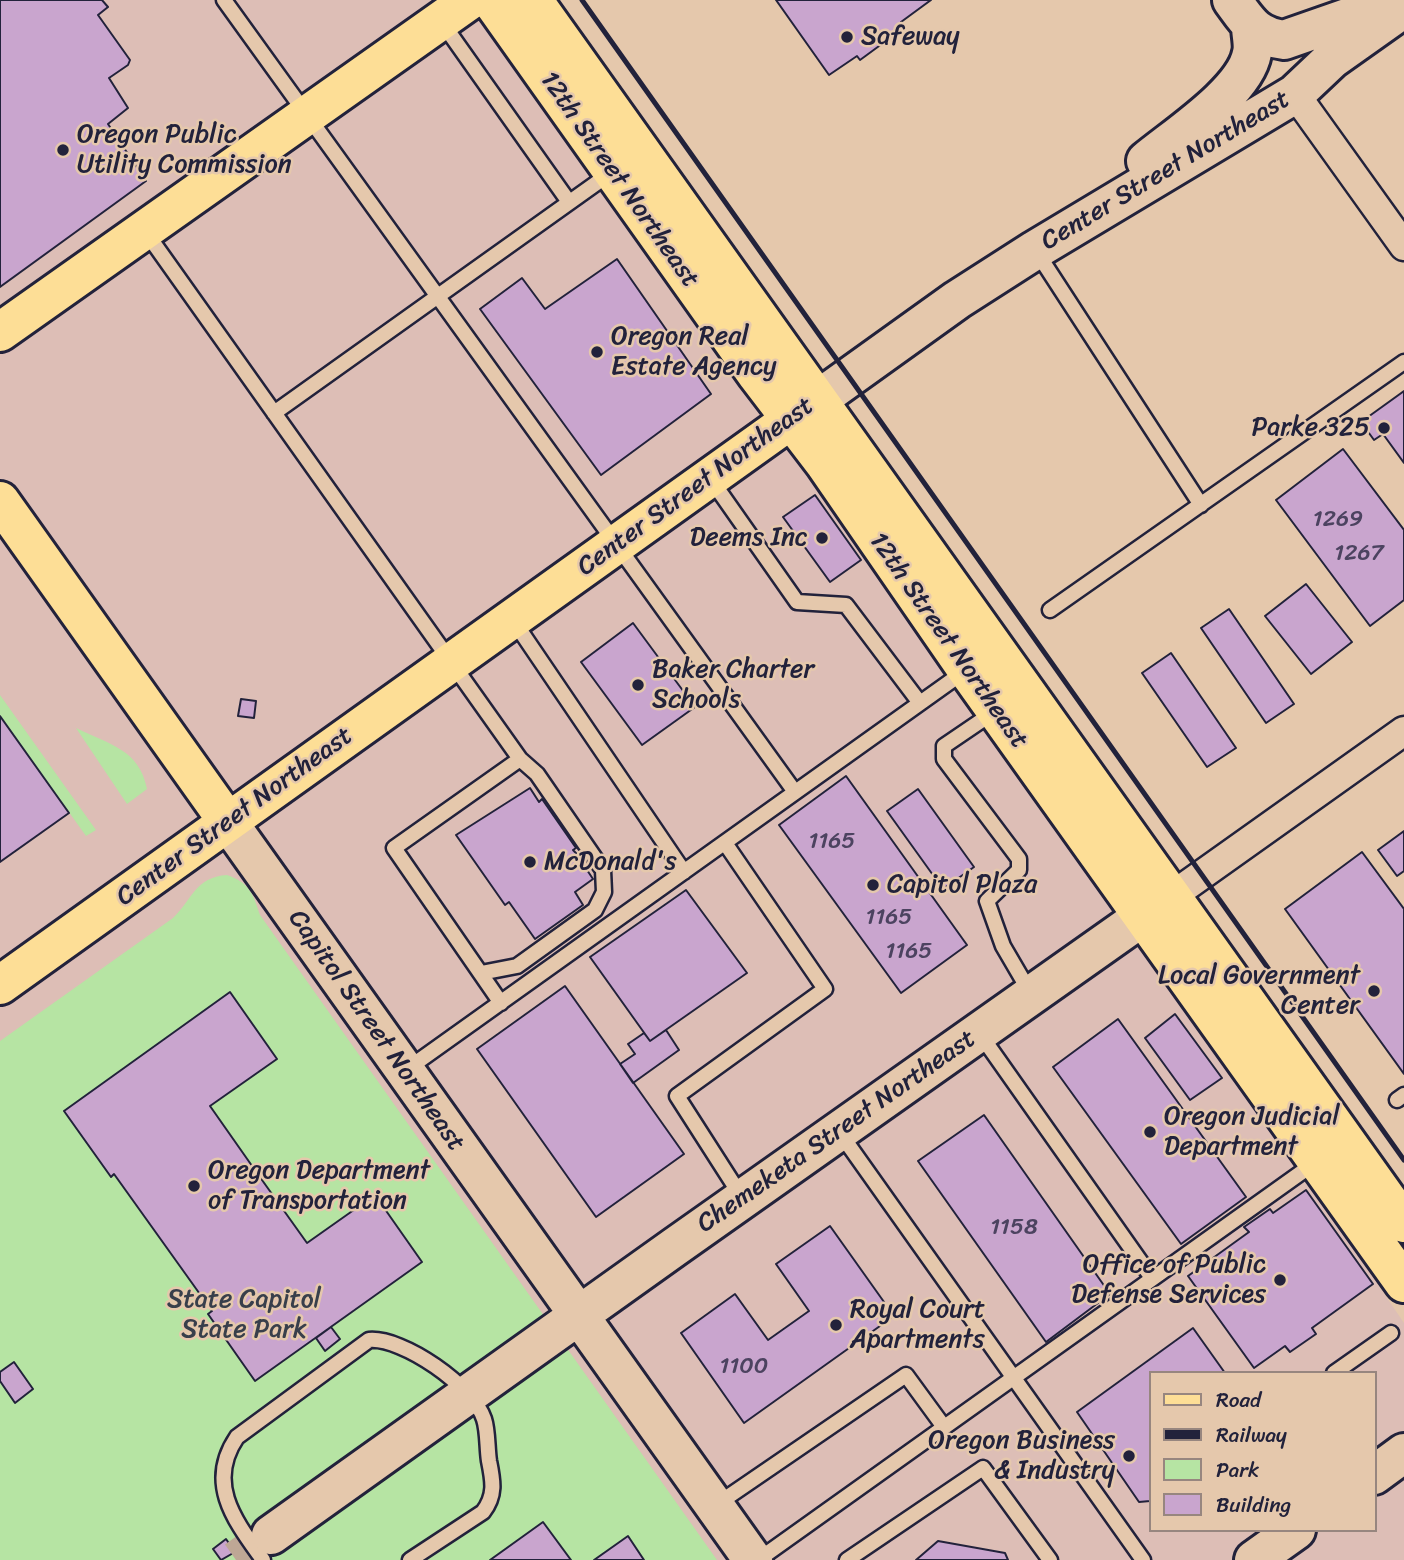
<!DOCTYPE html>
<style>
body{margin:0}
#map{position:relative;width:1404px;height:1560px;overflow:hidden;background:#e5c8ac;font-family:Sriracha,sans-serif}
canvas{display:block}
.legend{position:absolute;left:1149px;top:1371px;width:228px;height:161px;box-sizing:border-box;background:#e5c8ac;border:2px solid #97867f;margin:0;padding:9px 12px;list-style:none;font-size:21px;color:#22223b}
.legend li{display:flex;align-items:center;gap:14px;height:35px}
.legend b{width:35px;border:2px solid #97867f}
</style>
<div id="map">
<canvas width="1404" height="1560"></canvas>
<ul class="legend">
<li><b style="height:9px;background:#fdde96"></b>Road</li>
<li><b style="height:9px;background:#22223b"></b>Railway</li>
<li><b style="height:19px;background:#b6e4a3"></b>Park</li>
<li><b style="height:19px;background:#c9a5ce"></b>Building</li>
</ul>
</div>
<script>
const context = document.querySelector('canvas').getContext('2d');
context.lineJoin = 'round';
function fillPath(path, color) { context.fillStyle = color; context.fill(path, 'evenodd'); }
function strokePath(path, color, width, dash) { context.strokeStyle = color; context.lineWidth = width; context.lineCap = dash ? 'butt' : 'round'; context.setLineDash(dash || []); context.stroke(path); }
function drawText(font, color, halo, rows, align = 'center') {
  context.font = font + ' Sriracha,sans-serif'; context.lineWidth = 5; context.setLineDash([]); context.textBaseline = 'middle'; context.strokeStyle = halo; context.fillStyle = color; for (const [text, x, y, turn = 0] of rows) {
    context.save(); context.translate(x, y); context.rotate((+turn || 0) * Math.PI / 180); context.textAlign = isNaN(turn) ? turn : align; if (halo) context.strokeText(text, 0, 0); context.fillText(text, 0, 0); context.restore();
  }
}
fillPath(new Path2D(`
 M 0,0 L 506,0 L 1404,1323 L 1404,1560 L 245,1560 L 0,1212 ZM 1150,1373 L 1374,1373 L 1374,1530 L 1150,1530 Z`), '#ddbeb6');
fillPath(new Path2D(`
 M 0,695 L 96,830 L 86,836 L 0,716 Z
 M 76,728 C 110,745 139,749 147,789 L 127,804 Z
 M 227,875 C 250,883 253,894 260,915 L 717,1560 L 0,1560 L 0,1041 L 173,918 C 192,900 195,877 227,875 Z`), '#b6e4a3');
const building = new Path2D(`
 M 0,0 L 102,0 L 108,7 L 98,15 L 130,60 L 128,65 L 109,78 L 128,108 L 108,124 L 146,181 L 0,287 Z
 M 776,0 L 931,0 L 901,22 L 905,27 L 860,60 L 857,56 L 829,75 Z
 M 617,259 L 711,394 L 601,475 L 480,309 L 522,278 L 545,309 Z
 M 1404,391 L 1404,463 L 1383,434 L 1374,440 L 1361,422 Z
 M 1343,449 L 1404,530 L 1404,600 L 1370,626 L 1276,500 Z
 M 815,495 L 861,560 L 830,582 L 783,517 Z
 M 1306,584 L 1352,642 L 1311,674 L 1265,616 Z
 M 1229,609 L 1294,704 L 1266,723 L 1201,628 Z
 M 633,623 L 695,707 L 642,745 L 581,662 Z
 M 1171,653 L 1236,748 L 1207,767 L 1142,673 Z
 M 241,699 L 256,701 L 254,718 L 238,716 Z
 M 0,716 L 69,813 L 0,862 Z
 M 846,776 L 967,945 L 901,993 L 779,825 Z
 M 530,788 L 539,802 L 542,799 L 576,848 L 573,850 L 588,866 L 585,867 L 593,879 L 575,892 L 583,905 L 535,939 L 509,902 L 505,905 L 456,835 Z
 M 918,789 L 974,867 L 943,889 L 887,811 Z
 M 1404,831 L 1404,871 L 1397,876 L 1378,850 Z
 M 1362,852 L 1404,909 L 1404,1074 L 1285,909 Z
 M 686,890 L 747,973 L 650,1041 L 590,957 Z
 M 565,986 L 684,1154 L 596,1217 L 477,1049 Z
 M 230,992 L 277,1059 L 210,1106 L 257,1173 L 307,1243 L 375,1195 L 422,1262 L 255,1381 L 208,1314 L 212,1311 L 114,1174 L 111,1177 L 64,1111 Z
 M 1175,1014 L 1222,1078 L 1190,1100 L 1145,1038 Z
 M 1118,1019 L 1246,1197 L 1181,1244 L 1053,1067 Z
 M 666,1030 L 679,1050 L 633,1083 L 620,1064 L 635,1054 L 628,1044 L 644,1033 L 650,1041 Z
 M 984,1115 L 1110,1294 L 1046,1342 L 918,1161 Z
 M 1306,1190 L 1373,1284 L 1312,1328 L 1316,1334 L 1290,1352 L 1285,1346 L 1254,1368 L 1188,1276 L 1249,1232 L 1244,1227 L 1270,1209 L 1273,1213 Z
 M 830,1226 L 894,1316 L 744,1423 L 681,1333 L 735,1294 L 768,1340 L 809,1311 L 776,1264 Z
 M 331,1327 L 340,1339 L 325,1351 L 316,1338 Z
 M 1193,1328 L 1225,1373 L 1150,1373 L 1150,1501 L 1139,1502 L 1077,1412 Z
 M 14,1362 L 33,1389 L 15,1403 L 0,1381 L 0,1372 Z
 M 543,1522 L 571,1560 L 490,1560 Z
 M 628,1536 L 644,1560 L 594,1560 Z
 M 226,1539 L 235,1552 L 221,1560 L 213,1549 Z
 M 938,1541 L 1005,1553 L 1008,1560 L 916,1560 Z`);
fillPath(building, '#c9a5ce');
strokePath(building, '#22223b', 2);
strokePath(new Path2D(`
 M 236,1560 L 271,1535`), '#bea795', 38, [38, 19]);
const lane = new Path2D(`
 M 224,0 L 795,792
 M 441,21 L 569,202
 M 145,231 L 520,759 L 537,774 L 603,870 L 604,892 L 595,910 L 517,966 L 481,973
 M 1036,251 L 1201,505
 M 274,413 L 612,172
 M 710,478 L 797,602 L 846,605 L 920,703
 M 1050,610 L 1404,362
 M 513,620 L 684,872
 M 994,712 L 944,746 L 944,759 L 1019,859 L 1019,870 L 987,901 L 1003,946 L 1031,994
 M 725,843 L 825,989 L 677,1096 L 743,1199
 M 501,1003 L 394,848 L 520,759
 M 980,1034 L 1152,1278
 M 406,1070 L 965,671
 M 1397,1100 L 1404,1095
 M 840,1133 L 1143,1560
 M 1334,1373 L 1391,1333
 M 716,1505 L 906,1375 L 944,1427
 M 263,1560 C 236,1522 205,1484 237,1437 L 369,1340 C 403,1337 473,1386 484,1419 C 488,1431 487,1448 489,1461 C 493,1481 496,1495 483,1512 L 410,1560
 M 758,1560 L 1316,1162
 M 847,1560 L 983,1468 L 1050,1560`);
const street = new Path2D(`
 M 1295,94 L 1404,246
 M 1172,896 L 1404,731`);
const secondary = new Path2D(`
 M 1232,0 C 1248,22 1255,36 1284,40 L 1387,4
 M 1146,161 C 1176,136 1245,92 1252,53 C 1254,45 1251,34 1251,26
 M 819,399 L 957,300 L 1035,250 L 1295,94 L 1332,59 L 1404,8
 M 228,822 L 753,1560
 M 1374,1475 L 1404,1453
 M 271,1535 C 569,1321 869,1109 1169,898
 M 1254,1560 L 1296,1530`);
const primary = new Path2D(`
 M 491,0 L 757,375 L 825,464 L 967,670 L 1404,1283
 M 533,0 L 1404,1223
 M 0,332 L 470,0
 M 0,501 L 228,822
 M 0,985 L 810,406`);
strokePath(lane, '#22223b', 19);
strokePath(street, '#22223b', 33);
strokePath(secondary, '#22223b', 44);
strokePath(primary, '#22223b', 44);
strokePath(lane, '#e5c8ac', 14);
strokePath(street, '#e5c8ac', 28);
strokePath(secondary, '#e5c8ac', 38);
strokePath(primary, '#fdde96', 38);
strokePath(new Path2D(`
 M 582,0 L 1404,1160`), '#22223b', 5);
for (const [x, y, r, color] of [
 [847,37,7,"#22223b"],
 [63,150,7,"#22223b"],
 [597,352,7,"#22223b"],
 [1384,428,7,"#22223b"],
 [822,538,7,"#22223b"],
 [638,685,7,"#22223b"],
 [530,862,7,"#22223b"],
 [873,885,7,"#22223b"],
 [1374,991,7,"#22223b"],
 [1150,1132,7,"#22223b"],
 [194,1186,7,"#22223b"],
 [1280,1280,7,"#22223b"],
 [836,1325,7,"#22223b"],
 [1129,1456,7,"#22223b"]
]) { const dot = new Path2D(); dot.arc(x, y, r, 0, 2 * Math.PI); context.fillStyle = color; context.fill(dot); strokePath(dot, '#e5c8ac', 2.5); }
drawText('23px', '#4c4360', null, [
 ["1269",1338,520],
 ["1267",1359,554],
 ["1165",832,842],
 ["1165",889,918],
 ["1165",909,952],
 ["1158",1014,1228],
 ["1100",744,1367]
]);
drawText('26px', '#22223b', '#e5c8ac', [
 ["Safeway",861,37],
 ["Oregon Public",77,135],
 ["Utility Commission",77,165],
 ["Oregon Real",611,337],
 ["Estate Agency",611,367],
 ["Parke 325",1370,428,"right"],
 ["Deems Inc",808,538,"right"],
 ["Baker Charter",652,670],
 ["Schools",652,700],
 ["McDonald's",544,862],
 ["Capitol Plaza",887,885],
 ["Local Government",1360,976,"right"],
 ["Center",1360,1006,"right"],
 ["Oregon Judicial",1164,1117],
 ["Department",1164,1147],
 ["Oregon Department",208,1171],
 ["of Transportation",208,1201],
 ["Office of Public",1266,1265,"right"],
 ["Defense Services",1266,1295,"right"],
 ["Royal Court",850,1310],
 ["Apartments",850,1340],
 ["Oregon Business",1115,1441,"right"],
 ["& Industry",1115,1471,"right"]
], 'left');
drawText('26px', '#22223b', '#e5c8ac', [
 ["Center Street Northeast",1166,171,-31],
 ["12th Street Northeast",619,180,55],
 ["Center Street Northeast",696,487,-36],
 ["12th Street Northeast",948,641,55],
 ["Center Street Northeast",235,817,-36],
 ["Capitol Street Northeast",376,1031,55],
 ["Chemeketa Street Northeast",837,1132,-35]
]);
drawText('26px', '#383f4b', '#e5c8ac', [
 ["State Capitol",244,1300],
 ["State Park",244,1330]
]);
</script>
